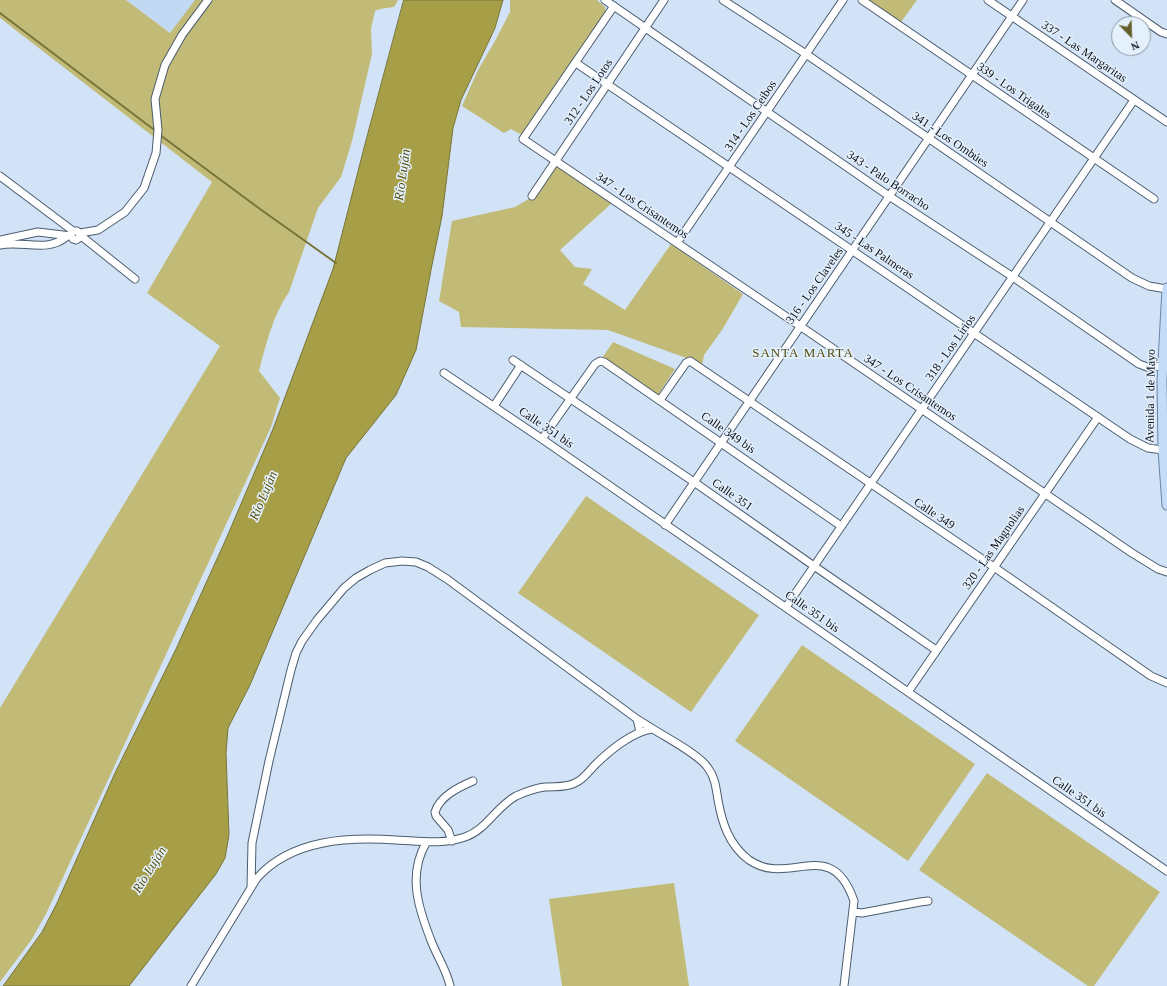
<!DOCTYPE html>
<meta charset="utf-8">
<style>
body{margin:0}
#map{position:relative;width:1167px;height:986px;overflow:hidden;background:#d2e3f8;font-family:Georgia,serif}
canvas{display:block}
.north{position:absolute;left:1111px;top:16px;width:40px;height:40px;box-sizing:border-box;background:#e5f0fd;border:1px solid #8d96a1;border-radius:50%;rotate:157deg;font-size:11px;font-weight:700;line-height:16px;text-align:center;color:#0a1017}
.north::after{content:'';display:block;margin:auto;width:14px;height:18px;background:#645f2b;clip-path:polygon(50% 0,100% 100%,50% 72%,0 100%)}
</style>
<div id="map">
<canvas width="1167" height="986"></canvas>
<div class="north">N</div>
</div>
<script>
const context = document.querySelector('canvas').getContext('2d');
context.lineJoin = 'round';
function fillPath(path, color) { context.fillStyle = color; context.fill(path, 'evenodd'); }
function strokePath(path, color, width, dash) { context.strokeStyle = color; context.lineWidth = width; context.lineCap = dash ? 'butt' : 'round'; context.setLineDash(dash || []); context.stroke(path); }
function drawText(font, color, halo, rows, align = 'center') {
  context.font = font + ' Georgia,serif'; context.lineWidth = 3; context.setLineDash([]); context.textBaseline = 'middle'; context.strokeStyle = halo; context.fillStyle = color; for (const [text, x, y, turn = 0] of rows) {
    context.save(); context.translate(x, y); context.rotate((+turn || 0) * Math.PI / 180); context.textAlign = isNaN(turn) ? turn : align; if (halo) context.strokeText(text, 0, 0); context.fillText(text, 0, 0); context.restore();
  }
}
fillPath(new Path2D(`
 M 126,0 L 195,0 L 171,33 Z`), '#c2d9f4');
fillPath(new Path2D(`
 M 0,0 L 126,0 L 170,33 L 195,0 L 398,0 L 394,7 C 387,8 381,8 375,11 L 371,29 L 372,54 L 352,141 L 341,177 L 318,208 L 289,292 C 273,315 266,344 259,371 L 280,398 L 271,427 L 47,912 L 32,939 L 0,982 L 0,708 L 220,346 L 147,293 L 212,182 L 0,18 Z
 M 510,0 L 597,0 L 605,7 L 606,13 L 522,135 L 511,129 L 504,133 L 462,106 L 478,70 L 495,41 L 510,12 Z
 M 869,0 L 917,0 L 901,22 Z
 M 557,166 L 612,203 L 560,250 L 575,267 L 592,269 L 583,284 L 625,310 L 671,244 L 743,294 L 722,330 L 704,355 L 702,366 L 692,360 L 608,330 L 461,327 L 459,312 L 439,301 L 452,221 L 515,207 L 534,196 Z
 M 613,342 L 675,369 L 658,395 L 602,358 Z
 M 586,496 L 759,615 L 691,712 L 518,593 Z
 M 802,645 L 975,764 L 908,861 L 735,741 Z
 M 987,773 L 1160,892 L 1094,986 L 1088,986 L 919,870 Z
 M 674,883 L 689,986 L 562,986 L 549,899 Z`), '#c1bb77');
const water = new Path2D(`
 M 404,0 L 503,0 L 495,28 L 461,100 L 453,128 L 442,216 L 431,270 L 416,350 L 396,395 L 346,458 L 250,685 L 228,728 L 226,753 L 229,835 L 225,858 L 216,874 L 129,986 L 3,986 L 42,932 L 57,903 L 115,773 L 176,649 L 226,539 L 273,429 L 333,269 L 365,144 Z`);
fillPath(water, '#a79f48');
strokePath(water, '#787439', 1);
strokePath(new Path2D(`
 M 0,13 L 157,132
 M 160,135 L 260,209 L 336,263`), '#787439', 2);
const minor = new Path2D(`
 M 605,0 L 889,196 L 1013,277 L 1139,364 L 1147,367 L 1163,366
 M 723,0 L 806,54 L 1132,278 L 1149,286 L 1167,289
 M 862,0 L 1154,199
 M 988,0 L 1167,122
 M 1115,0 L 1161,32 L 1167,34
 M 614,6 L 523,139 L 800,326 L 1132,553 L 1158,569 L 1167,572
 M 576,63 L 1130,439 L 1148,448 L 1163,450
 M 0,176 L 73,231
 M 532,196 L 664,0
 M 80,233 L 98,230 L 125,212 L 144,188 L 156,153 L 158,130 L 155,99 L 165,65 L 182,35 L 208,0
 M 71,236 L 71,233 L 73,231 L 77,231 L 80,235 L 135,279
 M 0,240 L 38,232 L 71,236 L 73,239 L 76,240 L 79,238 L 80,235
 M 677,243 L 843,0
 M 0,245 C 22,240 47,253 66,237
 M 513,360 L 694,482 L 814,566 L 936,650
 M 444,373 L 542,439 L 1167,871
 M 660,400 L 686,363 L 690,361 L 994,567 L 1151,676 L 1167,683
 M 494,406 L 521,365
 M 542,439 L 595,364 L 600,361 L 604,362 L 841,526
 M 665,525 L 1023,0
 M 786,607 L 1134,100
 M 908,692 L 1098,417
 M 653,729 C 667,738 700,755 708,768 C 715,777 716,788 718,800 C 722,823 729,845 749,860 C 789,888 831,834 854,901 L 844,986
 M 452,841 L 448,830 L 436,816 L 435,812 C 440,796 459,787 473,781
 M 426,843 C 407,876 419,910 432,943 C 438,958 447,971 450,986
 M 251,887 L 252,843 L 269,761 L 291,670 L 296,653 L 302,641 L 317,620 L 344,588 L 356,578 L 370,570 L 385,563 L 402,561 L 416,562 L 428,567 L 447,579 L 637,719 L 640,732
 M 854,912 L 862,913 L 920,902 L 928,901
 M 191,986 L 257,878 C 292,839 348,837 396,840 C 419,841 442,845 465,837 C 486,830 496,807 516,796 C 525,792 535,788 545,787 C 555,786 566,788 575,783 C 583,780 589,771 595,765 C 609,751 633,731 653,729 L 637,719`);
const major = new Path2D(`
 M 1167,288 L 1162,380 L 1163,450 L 1167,505`);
strokePath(minor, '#4c5c6d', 9);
strokePath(major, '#6a85a5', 11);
strokePath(minor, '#fff', 7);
strokePath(major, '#c4dcf7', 9);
drawText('12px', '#0a1017', '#e5f0fd', [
 ["337 - Las Margaritas",1084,52,34],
 ["339 - Los Trigales",1014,91,35],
 ["312 - Los Lotos",589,92,-56],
 ["314 - Los Ceibos",751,116,-56],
 ["341 - Los Ombúes",950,140,34],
 ["343 - Palo Borracho",888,181,34],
 ["347 - Los Crisantemos",642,206,34],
 ["345 - Las Palmeras",874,251,34],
 ["316 - Los Claveles",815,286,-55],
 ["318 - Los Lirios",951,348,-55],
 ["347 - Los Crisantemos",910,388,34],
 ["Avenida 1 de Mayo",1151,396,-89],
 ["Calle 351 bis",546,428,34],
 ["Calle 349 bis",728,433,35],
 ["Calle 351",732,495,35],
 ["Calle 349",934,514,34],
 ["320 - Las Magnolias",994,548,-55],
 ["Calle 351 bis",812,612,35],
 ["Calle 351 bis",1079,797,35]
]);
drawText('italic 13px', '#534d06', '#e5f0fd', [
 ["Río Luján",403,175,-82],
 ["Río Luján",264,496,-67],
 ["Río Luján",150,870,-58]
]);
context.letterSpacing = '1px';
drawText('13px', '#534d0e', '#e5f0fd', [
 ["SANTA MARTA",803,354]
]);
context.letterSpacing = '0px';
</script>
